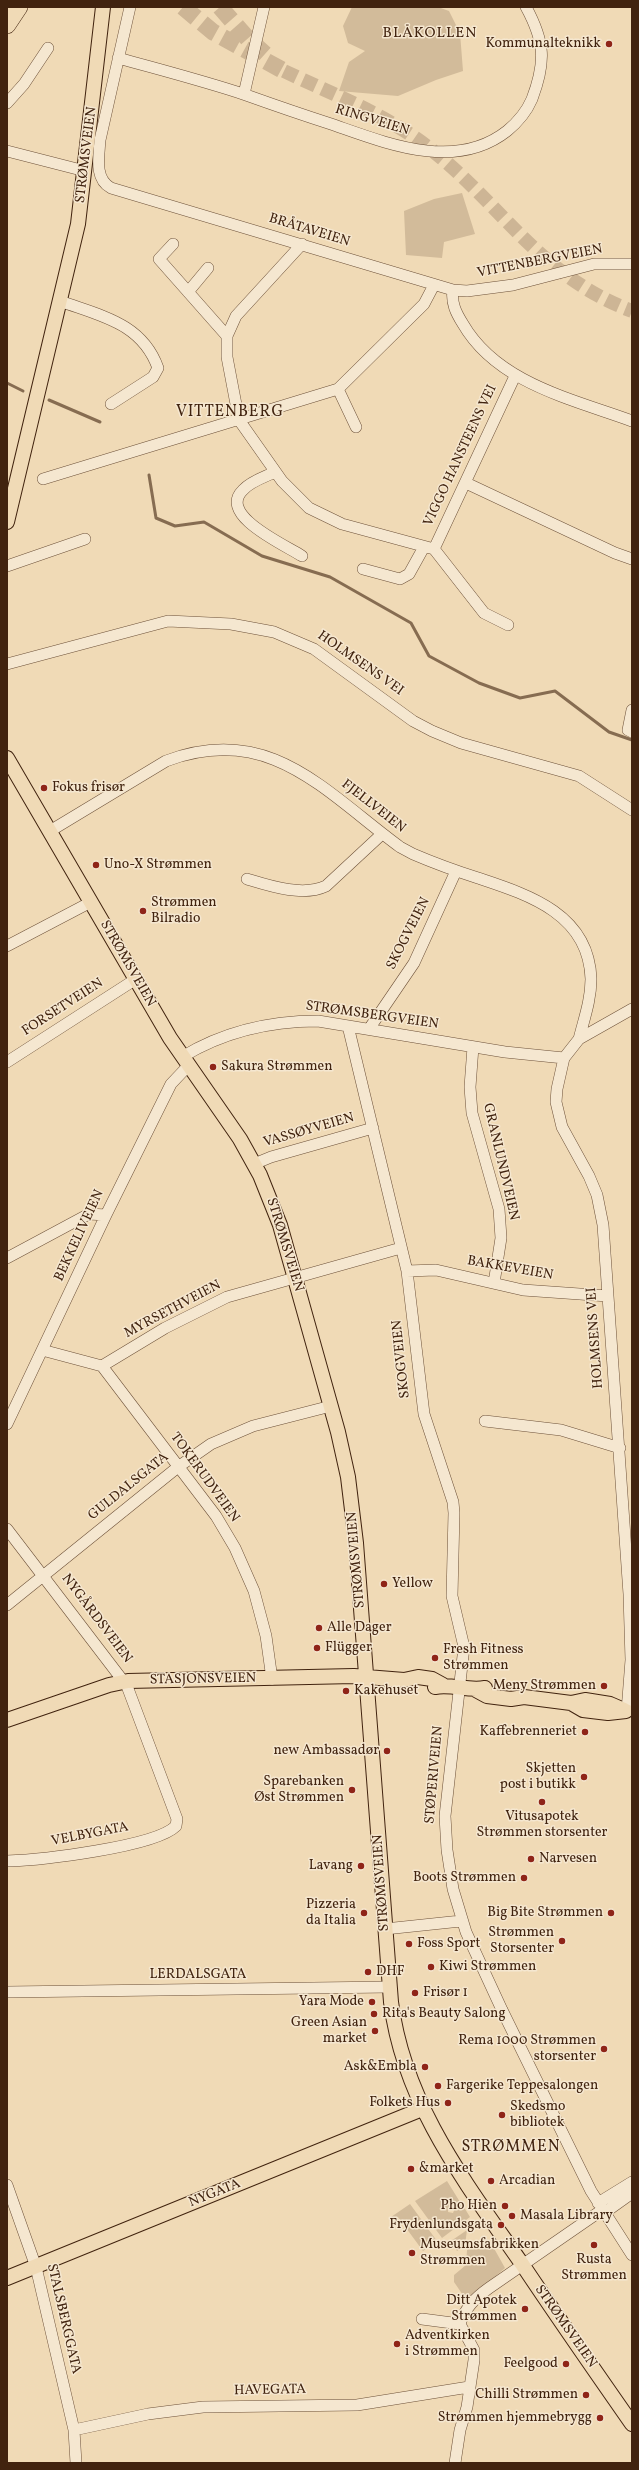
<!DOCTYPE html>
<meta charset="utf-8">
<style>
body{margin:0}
#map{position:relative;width:639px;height:2470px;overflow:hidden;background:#f0dab6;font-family:Vollkorn,serif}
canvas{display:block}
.frame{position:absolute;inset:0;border:8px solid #41230f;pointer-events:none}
</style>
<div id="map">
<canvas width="639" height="2470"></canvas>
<div class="frame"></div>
</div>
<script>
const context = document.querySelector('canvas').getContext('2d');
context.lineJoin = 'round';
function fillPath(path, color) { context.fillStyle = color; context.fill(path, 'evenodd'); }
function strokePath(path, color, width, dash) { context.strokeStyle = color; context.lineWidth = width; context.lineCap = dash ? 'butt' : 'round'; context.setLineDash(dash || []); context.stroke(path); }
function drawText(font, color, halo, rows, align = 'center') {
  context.font = font + ' Vollkorn,serif'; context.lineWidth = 3; context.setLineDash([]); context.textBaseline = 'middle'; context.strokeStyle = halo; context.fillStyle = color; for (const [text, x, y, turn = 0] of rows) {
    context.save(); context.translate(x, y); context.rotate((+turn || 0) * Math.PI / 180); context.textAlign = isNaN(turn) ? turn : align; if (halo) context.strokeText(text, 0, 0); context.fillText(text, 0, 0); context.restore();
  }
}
fillPath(new Path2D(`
 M 352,7 L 438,7 L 449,11 L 460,33 L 463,71 L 436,80 L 398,96 L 339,91 L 349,62 L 365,51 L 348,43 L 343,26 Z
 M 462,193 L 475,234 L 444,242 L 442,258 L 406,255 L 404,211 L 434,199 Z
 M 447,2181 L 460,2202 L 454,2206 L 449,2206 L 448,2212 L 453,2213 L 455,2208 L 462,2204 L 470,2217 L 442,2238 L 415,2201 Z
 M 410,2204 L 437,2241 L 423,2251 L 398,2217 L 393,2220 L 391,2217 Z
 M 467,2230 L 465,2245 L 457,2251 L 451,2241 Z
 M 484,2237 L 491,2243 L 505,2268 L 467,2301 L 454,2282 L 454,2275 L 466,2265 L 467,2250 Z`), '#d2bb9a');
strokePath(new Path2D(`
 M 7,383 L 23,391
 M 49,400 L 100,422
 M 149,475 L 156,518 L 175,526 L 204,522 L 262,556 L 330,577 L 411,623 L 429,656 L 479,683 L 520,698 L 555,691 L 609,732 L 632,740`), '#866c51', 3);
strokePath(new Path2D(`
 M 284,71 C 334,95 390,116 433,151 C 505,209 540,276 632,311`), '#cdb595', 14, [14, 7]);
strokePath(new Path2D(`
 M 183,7 L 213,32 L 284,71
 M 220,7 L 248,39 L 265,54`), '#cdb595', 17, [17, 8]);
const minor = new Path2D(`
 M 130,7 L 100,140 C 99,156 94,179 111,188 L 453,290 L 467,291 L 513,285 L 594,264 L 632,264
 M 118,58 C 161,70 204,81 246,95 C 274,105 303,115 331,124 C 386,143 455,172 507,131 C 518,122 526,113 532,99 C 546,62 545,42 526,7
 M 244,94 L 264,7
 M 7,103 L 24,84 L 48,48
 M 7,151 L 85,171
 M 173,244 L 159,259 L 227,336
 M 302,244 L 236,316 L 227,336 L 227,357 L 239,420 L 282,481 L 309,508 L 342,524 L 434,549
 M 453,290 C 451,303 456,313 463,324 C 497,383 572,399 632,421
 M 188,292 L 208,268
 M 60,301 C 101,316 142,323 158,368 L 153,377 L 111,404
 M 338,389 L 356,427
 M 275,472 C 265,477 251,481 243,490 C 217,515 285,545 302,556
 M 43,479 L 338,389 L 424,304 L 434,285
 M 466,483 L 615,553 L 632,559
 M 434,549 L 515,376
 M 434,549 L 484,613 L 508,625
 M 7,566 L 85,539
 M 363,569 L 400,579 L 409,574 L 424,547
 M 7,664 L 168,621 L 231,624 L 274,632 L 314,649 L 413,721 L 432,731 L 461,743 L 579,776 L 632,810
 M 632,710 L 628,730 L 632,732
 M 50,831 L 166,761 C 269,722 324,791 400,847 L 413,854 C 434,863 456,871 478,878 C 529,895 589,914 591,979 C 591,1000 584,1019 579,1039
 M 247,879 C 270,886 303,897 326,886 L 382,834
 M 7,946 L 91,902
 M 348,1026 L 407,1271 L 424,1414 L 453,1502 L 454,1513 L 452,1596 L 464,1647 L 445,1816 L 447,1850 L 453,1889 L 466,1932 L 502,2010 L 591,2191 L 632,2255
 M 369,1029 L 414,963 L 456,871
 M 473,1047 L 470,1087 L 472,1113 L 499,1209 L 501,1238 L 494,1283
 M 182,1057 C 223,1032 270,1021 318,1021 L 505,1052 L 564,1058
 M 7,1062 L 136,979
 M 254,1164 L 271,1157 L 373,1128
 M 7,1258 L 89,1214 L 106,1215
 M 407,1271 L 436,1270 L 523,1290 L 608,1296
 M 42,1350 L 102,1366 L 216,1516 L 235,1548 L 254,1591 L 266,1636 L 272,1679
 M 102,1366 L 165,1328 L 227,1297 L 401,1248
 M 485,1421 L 561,1430 L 620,1448
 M 7,1424 L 106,1215 L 171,1084 L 188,1066
 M 7,1529 L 127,1686 L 177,1819 L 176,1826 C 155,1847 40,1860 7,1861
 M 7,1605 L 178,1467 L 211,1444 L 253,1426 L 331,1406
 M 627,1711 L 631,1660 L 629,1594 L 603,1225 L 597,1195 L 589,1176 L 562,1127 L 556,1102 L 557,1089 L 564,1058 L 579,1039 L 632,1009
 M 385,1929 L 461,1921
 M 7,1992 L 389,1987
 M 7,2185 L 36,2267 L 74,2430 L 76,2463
 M 598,2203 L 632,2182
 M 604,2213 L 632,2193
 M 422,2319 L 460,2324
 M 74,2430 L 148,2414 L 203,2407 L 357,2405 L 469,2387
 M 455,2463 L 460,2430 L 467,2407 L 474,2360 L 474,2350 L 460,2324 C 465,2308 475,2298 489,2288 L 602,2210`);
const major = new Path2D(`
 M 7,522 L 78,224 L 103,7
 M 7,758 L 170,1038 L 240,1139 L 260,1175 L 280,1225 L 338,1432 L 348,1477 L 356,1543 L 391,2002 C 404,2104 465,2182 522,2264 C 558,2318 595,2371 632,2424
 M 435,1687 C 452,1684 468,1691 485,1688
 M 476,1690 L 487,1696 L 511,1699 L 524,1697 L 571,1703 L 585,1700 L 610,1704 L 624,1710
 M 571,1703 L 583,1710 L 608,1713 L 626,1711
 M 7,1720 L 109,1685 L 128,1681 L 354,1676 L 404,1680 L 418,1677 L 432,1679 L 443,1685
 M 7,2278 L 422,2109`);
const highway = new Path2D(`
 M 7,25 L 19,7`);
strokePath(minor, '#6d5139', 12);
strokePath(major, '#41230f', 16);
strokePath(highway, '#41230f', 18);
strokePath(minor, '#f5e7d0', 11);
strokePath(major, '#f0dab6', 14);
strokePath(highway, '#f0dab6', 17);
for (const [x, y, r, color] of [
 [609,44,4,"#8f2418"],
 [44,788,4,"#8f2418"],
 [96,865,4,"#8f2418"],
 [143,911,4,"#8f2418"],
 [213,1067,4,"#8f2418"],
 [384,1584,4,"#8f2418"],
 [319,1628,4,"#8f2418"],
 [317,1648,4,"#8f2418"],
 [435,1658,4,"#8f2418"],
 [604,1686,4,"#8f2418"],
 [346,1691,4,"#8f2418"],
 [585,1732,4,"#8f2418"],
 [387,1751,4,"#8f2418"],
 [584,1777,4,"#8f2418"],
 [352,1790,4,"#8f2418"],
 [542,1802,4,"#8f2418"],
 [531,1859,4,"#8f2418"],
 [361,1866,4,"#8f2418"],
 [524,1878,4,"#8f2418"],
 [364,1913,4,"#8f2418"],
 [611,1913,4,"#8f2418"],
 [562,1941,4,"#8f2418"],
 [409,1944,4,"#8f2418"],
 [431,1967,4,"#8f2418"],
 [368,1972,4,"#8f2418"],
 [415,1993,4,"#8f2418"],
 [372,2002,4,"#8f2418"],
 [374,2014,4,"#8f2418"],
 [375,2031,4,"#8f2418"],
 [604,2049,4,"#8f2418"],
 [425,2067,4,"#8f2418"],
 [438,2086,4,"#8f2418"],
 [448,2103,4,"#8f2418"],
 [502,2115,4,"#8f2418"],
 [411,2169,4,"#8f2418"],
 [491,2181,4,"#8f2418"],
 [505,2206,4,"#8f2418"],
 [512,2216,4,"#8f2418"],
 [501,2225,4,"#8f2418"],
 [594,2245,4,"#8f2418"],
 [412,2253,4,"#8f2418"],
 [525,2309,4,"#8f2418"],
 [397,2344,4,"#8f2418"],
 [566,2364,4,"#8f2418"],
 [586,2395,4,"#8f2418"],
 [600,2418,4,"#8f2418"]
]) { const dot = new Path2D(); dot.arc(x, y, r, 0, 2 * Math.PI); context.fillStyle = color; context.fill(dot); strokePath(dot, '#f5e7d0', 1.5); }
drawText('14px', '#41230f', '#f5e7d0', [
 ["Kommunalteknikk",601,44],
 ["Fokus frisør",52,788,"left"],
 ["Uno-X Strømmen",104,865,"left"],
 ["Strømmen",151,903,"left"],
 ["Bilradio",151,919,"left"],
 ["Sakura Strømmen",221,1067,"left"],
 ["Yellow",392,1584,"left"],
 ["Alle Dager",327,1628,"left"],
 ["Flügger",325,1648,"left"],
 ["Fresh Fitness",443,1650,"left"],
 ["Strømmen",443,1666,"left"],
 ["Meny Strømmen",596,1686],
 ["Kakehuset",354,1691,"left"],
 ["Kaffebrenneriet",577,1732],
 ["new Ambassadør",379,1751],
 ["Skjetten",576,1769],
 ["post i butikk",576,1785],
 ["Sparebanken",344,1782],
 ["Øst Strømmen",344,1798],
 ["Vitusapotek",542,1817,"center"],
 ["Strømmen storsenter",542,1833,"center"],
 ["Narvesen",539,1859,"left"],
 ["Lavang",353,1866],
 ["Boots Strømmen",516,1878],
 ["Pizzeria",356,1905],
 ["da Italia",356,1921],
 ["Big Bite Strømmen",603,1913],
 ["Strømmen",554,1933],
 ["Storsenter",554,1949],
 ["Foss Sport",417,1944,"left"],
 ["Kiwi Strømmen",439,1967,"left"],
 ["DHF",376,1972,"left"],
 ["Frisør 1",423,1993,"left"],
 ["Yara Mode",364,2002],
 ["Rita's Beauty Salong",382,2014,"left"],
 ["Green Asian",367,2023],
 ["market",367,2039],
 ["Rema 1000 Strømmen",596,2041],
 ["storsenter",596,2057],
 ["Ask&Embla",417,2067],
 ["Fargerike Teppesalongen",446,2086,"left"],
 ["Folkets Hus",440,2103],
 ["Skedsmo",510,2107,"left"],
 ["bibliotek",510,2123,"left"],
 ["&market",419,2169,"left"],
 ["Arcadian",499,2181,"left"],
 ["Pho Hien",497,2206],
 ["Masala Library",520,2216,"left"],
 ["Frydenlundsgata",493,2225],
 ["Museumsfabrikken",420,2245,"left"],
 ["Strømmen",420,2261,"left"],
 ["Rusta",594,2260,"center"],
 ["Strømmen",594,2276,"center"],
 ["Ditt Apotek",517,2301],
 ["Strømmen",517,2317],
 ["Adventkirken",405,2336,"left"],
 ["i Strømmen",405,2352,"left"],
 ["Feelgood",558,2364],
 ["Chilli Strømmen",578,2395],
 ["Strømmen hjemmebrygg",592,2418]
], 'right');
drawText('14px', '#41230f', '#f5e7d0', [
 ["RINGVEIEN",372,121,17],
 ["STRØMSVEIEN",87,155,-83],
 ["BRÅTAVEIEN",309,231,17],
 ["VITTENBERGVEIEN",540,262,-11],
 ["VIGGO HANSTEENS VEI",461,456,-65],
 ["HOLMSENS VEI",360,664,35],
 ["FJELLVEIEN",373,807,38],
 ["SKOGVEIEN",409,934,-63],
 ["STRØMSVEIEN",127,964,60],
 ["FORSETVEIEN",63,1008,-33],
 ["STRØMSBERGVEIEN",372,1016,8],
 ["VASSØYVEIEN",309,1131,-16],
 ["GRANLUNDVEIEN",500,1162,77],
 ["BEKKELIVEIEN",80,1236,-65],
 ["STRØMSVEIEN",284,1245,73],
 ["BAKKEVEIEN",510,1269,10],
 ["MYRSETHVEIEN",173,1310,-28],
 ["HOLMSENS VEI",596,1338,-94],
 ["SKOGVEIEN",402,1359,-96],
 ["TOKERUDVEIEN",204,1478,54],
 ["GULDALSGATA",129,1487,-39],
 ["STRØMSVEIEN",357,1560,-95],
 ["NYGÅRDSVEIEN",96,1619,53],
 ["STASJONSVEIEN",203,1680,-1],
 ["STØPERIVEIEN",435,1775,-85],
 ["VELBYGATA",90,1835,-11],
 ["STRØMSVEIEN",382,1883,-94],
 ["LERDALSGATA",198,1975],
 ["NYGATA",215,2194,-22],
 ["STALSBERGGATA",63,2319,77],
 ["STRØMSVEIEN",565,2327,55],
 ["HAVEGATA",270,2391,-1]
]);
context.letterSpacing = '1px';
drawText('15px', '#41230f', '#f5e7d0', [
 ["BLÅKOLLEN",430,34]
]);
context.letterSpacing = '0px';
context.letterSpacing = '1px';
drawText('16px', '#41230f', '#f5e7d0', [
 ["VITTENBERG",230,413],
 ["STRØMMEN",511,2148]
]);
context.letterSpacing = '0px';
</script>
